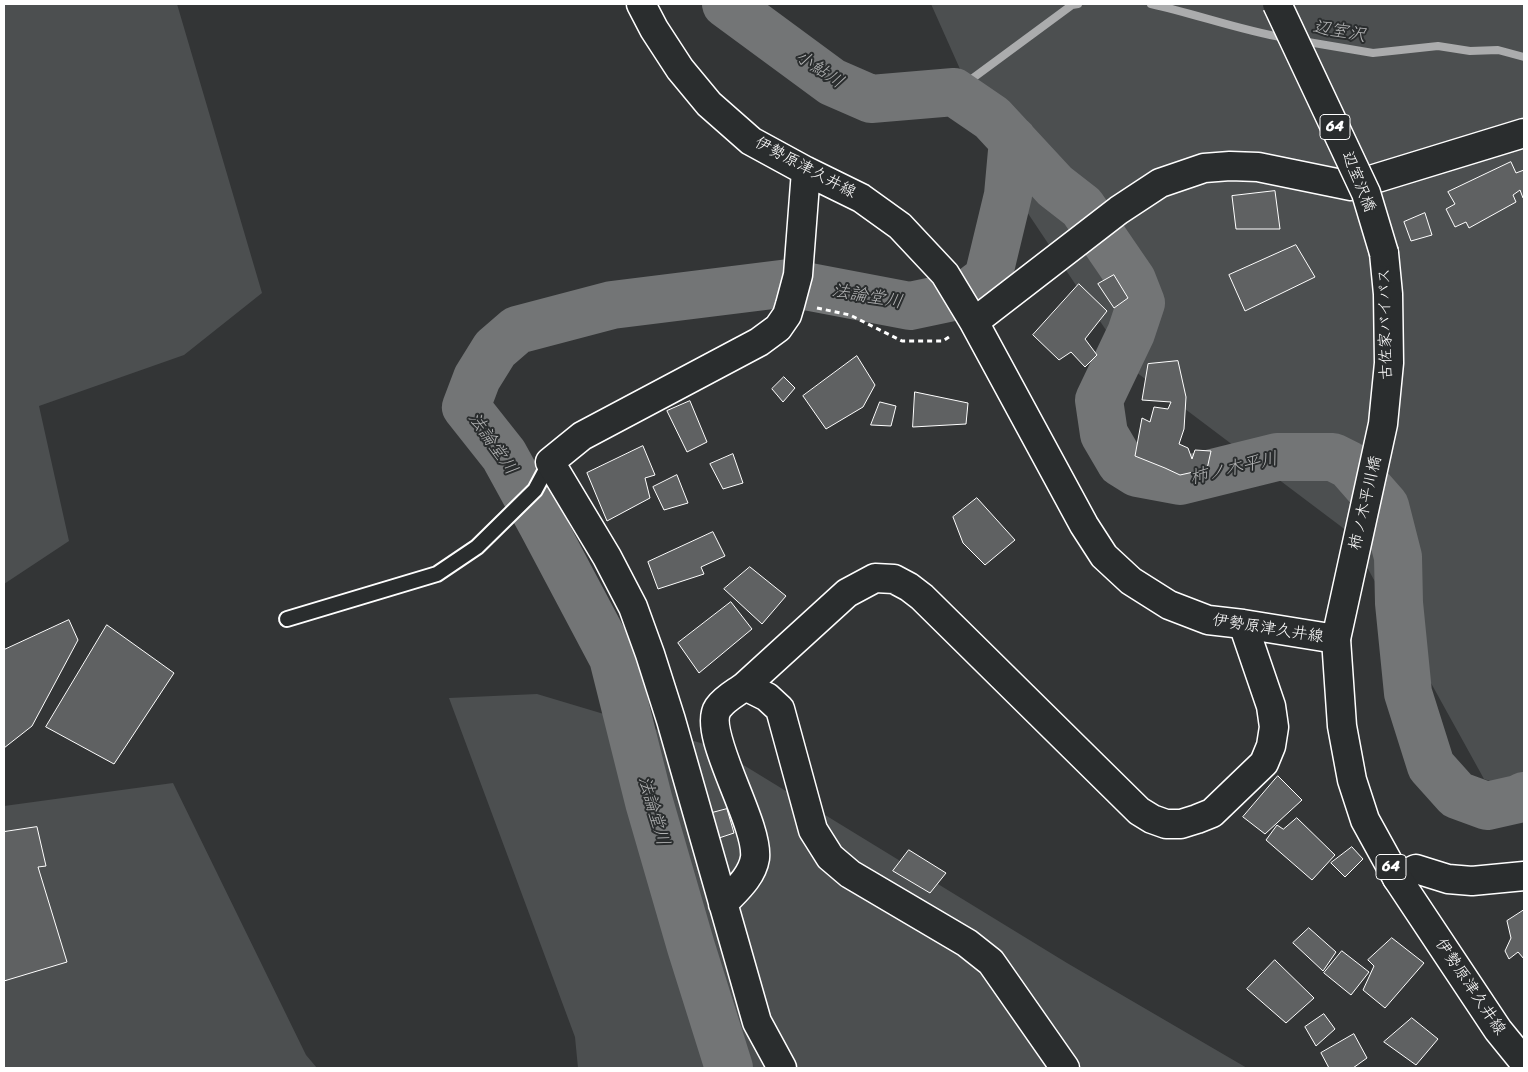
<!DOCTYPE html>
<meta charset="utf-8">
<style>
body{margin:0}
#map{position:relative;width:1528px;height:1072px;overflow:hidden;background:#333536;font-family:Sriracha,sans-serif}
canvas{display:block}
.frame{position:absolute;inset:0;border:5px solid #fff;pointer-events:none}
</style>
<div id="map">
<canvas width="1528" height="1072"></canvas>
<div class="frame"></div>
</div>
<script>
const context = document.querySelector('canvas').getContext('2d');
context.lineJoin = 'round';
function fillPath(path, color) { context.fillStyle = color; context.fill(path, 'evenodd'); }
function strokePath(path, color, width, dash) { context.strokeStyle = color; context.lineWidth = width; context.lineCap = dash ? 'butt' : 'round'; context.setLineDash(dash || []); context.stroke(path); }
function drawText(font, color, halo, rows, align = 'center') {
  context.font = font + ' Sriracha,"Klee One",sans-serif'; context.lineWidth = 4; context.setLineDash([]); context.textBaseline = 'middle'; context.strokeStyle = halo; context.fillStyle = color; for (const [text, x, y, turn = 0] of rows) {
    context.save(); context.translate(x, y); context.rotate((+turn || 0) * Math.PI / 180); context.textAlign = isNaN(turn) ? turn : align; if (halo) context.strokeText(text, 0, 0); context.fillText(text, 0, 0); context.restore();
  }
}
fillPath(new Path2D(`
 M 4,4 L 177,4 L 262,293 L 184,355 L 39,406 L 69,541 L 4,584 Z
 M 931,4 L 1524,4 L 1524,792 L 1484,779 L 1347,531 L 1132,369 L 1017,197 Z
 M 537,694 L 714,747 L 1067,963 L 1247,1068 L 578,1068 L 575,1037 L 449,698 Z
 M 173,783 L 306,1055 L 317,1068 L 4,1068 L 4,806 Z`), '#4c4f50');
strokePath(new Path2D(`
 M 1151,4 C 1196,14 1239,30 1285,38
 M 1302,41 L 1373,53 L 1438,46 L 1470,51 L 1498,50 L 1524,57
 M 954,92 L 1072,5 L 1078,4`), '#abacad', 8);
strokePath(new Path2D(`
 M 726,4 L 832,82 L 871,99 L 954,92 L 992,118 L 1055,186 L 1082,207 L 1132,280 L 1141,303 L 1131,333 L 1099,400 L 1104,434 L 1121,463 L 1137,473 L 1180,481 L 1277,457 L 1333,457 L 1349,465 L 1385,506 L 1398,557 L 1399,603 L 1408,693 L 1431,766 L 1457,795 L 1487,806 L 1518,799 L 1524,796
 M 729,1068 L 691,947 L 649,802 L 613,658 L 543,526 L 504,455 L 466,407 L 477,378 L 495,349 L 517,330 L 612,305 L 789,283 L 910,306 L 967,294 L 988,278 L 1008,195 L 1013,140`), '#737576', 48);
const building = new Path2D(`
 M 1511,162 L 1516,173 L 1524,170 L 1524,197 L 1523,198 L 1520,190 L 1513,195 L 1516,202 L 1469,228 L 1466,222 L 1455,227 L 1446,209 L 1455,204 L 1448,192 Z
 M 1275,191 L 1280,229 L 1236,229 L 1232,196 Z
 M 1425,213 L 1432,235 L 1411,241 L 1404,222 Z
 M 1296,245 L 1315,277 L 1245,311 L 1229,275 Z
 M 1114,275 L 1128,298 L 1114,308 L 1098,284 Z
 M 1079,284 L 1107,311 L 1085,339 L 1097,355 L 1085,367 L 1071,352 L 1059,360 L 1033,335 Z
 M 857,356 L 875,385 L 863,407 L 826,429 L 803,396 Z
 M 1178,361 L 1186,397 L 1184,429 L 1179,444 L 1188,448 L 1192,459 L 1195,450 L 1211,451 L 1207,469 L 1180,475 L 1165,468 L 1135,456 L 1142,418 L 1150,422 L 1154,407 L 1168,409 L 1171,402 L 1142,400 L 1148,364 Z
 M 784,377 L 795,388 L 783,402 L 772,389 Z
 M 915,392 L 968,403 L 966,424 L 913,427 Z
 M 690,401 L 707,442 L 687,452 L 667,411 Z
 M 880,402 L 896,406 L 891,426 L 871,425 Z
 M 643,446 L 655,475 L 645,478 L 650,498 L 607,521 L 587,473 Z
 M 733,454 L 743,483 L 723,489 L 710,464 Z
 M 677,475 L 688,503 L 664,510 L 653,487 Z
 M 977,498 L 1015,540 L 985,565 L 963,543 L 953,517 Z
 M 713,532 L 725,556 L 701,567 L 704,574 L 658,589 L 648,562 Z
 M 750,567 L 786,596 L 762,624 L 724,589 Z
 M 731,602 L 752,629 L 699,673 L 678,643 Z
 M 69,620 L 78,640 L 32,726 L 4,748 L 4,650 Z
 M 107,625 L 174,673 L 114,764 L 46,727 Z
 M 1278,776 L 1302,800 L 1265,834 L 1243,817 Z
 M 727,809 L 734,833 L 716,839 L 708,814 Z
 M 1297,818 L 1335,855 L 1312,880 L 1266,840 L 1277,825 L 1283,829 Z
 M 37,827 L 46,866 L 38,867 L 67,962 L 4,981 L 4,832 Z
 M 1352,847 L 1363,859 L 1345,877 L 1331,863 Z
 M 909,850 L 946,873 L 930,893 L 893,871 Z
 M 1524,910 L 1524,959 L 1518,952 L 1509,959 L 1505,951 L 1511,938 L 1507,921 Z
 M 1309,928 L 1336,952 L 1323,971 L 1293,943 Z
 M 1392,938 L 1424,963 L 1385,1008 L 1363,990 L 1374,966 L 1368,960 Z
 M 1342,951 L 1369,972 L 1351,995 L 1324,973 Z
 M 1275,960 L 1314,998 L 1286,1023 L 1247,989 Z
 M 1324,1014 L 1335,1029 L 1316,1046 L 1305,1027 Z
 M 1412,1018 L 1438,1039 L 1416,1065 L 1384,1042 Z
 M 1354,1034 L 1367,1058 L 1353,1068 L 1329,1068 L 1321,1053 Z`);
fillPath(building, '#5f6162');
strokePath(building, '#fff', 1);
const service = new Path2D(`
 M 287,619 L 437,574 L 477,547 L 535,490 L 550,462`);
const minor = new Path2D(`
 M 641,4 L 654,29 L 680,69 L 709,104 L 751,141 L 806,171 L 861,198 L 900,226 L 945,274 L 974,322 L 1084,525 L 1104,556 L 1131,581 L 1169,605 L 1208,620 L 1243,624 L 1336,639
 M 974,322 L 1119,210 L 1160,183 L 1204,168 L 1230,166 L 1258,167 L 1351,186 L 1524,133
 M 745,686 L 847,593 L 875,578 L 894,579 L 909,587 L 922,597 L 1139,811 L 1152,819 L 1166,824 L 1181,824 L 1197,819 L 1212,813 L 1264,763 L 1271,746 L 1274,727 L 1271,706 L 1243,624
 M 1397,878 L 1416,869 L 1448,879 L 1472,881 L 1524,876
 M 723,904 C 735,891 752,877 755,858 C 759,823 701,733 718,708 C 725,698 736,693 745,686 L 767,697 L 780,709 L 813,830 L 830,857 L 850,874 L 967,943 L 991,962 L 1065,1068
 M 782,1068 L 757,1022 L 671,720 L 650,654 L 633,607 L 607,557 L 550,462 L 582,436 L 759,342 L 778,328 L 787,315 L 790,305 L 798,275 L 806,171`);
const primary = new Path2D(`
 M 1384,253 L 1388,294 L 1389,363 L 1383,424 L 1336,639 L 1342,726 L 1352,780 L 1365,820 L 1397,878 L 1498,1030 L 1524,1062`);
strokePath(service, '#fff', 18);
strokePath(minor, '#fff', 31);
strokePath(primary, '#fff', 31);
strokePath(new Path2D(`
 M 817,308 L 850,315 L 902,341 L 943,341 L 952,335`), '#fff', 3, [5, 4]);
strokePath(service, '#2a2d2e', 14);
strokePath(minor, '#2a2d2e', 28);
strokePath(primary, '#2a2d2e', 28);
const primaryBridge = new Path2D(`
 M 1277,4 L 1366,193 L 1384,253`);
strokePath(primaryBridge, '#fff', 31, []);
strokePath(primaryBridge, '#2a2d2e', 28);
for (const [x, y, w] of [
 [1335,127,30],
 [1391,867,30]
]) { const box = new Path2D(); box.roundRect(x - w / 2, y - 12.5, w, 25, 4); context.fillStyle = '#2a2d2e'; context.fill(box); strokePath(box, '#fff', 1); }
drawText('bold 15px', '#fff', null, [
 ["64",1335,127],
 ["64",1391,867]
]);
drawText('16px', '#fff', '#2a2d2e', [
 ["伊勢原津久井線",805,168,28],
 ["辺室沢橋",1358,182,68],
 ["古佐家バイパス",1386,324,-91],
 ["柿ノ木平川橋",1366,503,-77],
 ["伊勢原津久井線",1268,629,9],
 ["伊勢原津久井線",1470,987,56]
]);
drawText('italic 18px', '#b2b3b4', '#2a2d2e', [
 ["辺室沢",1339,32,10],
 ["小鮎川",819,70,33],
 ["法論堂川",867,297,10],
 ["法論堂川",492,444,55],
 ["柿ノ木平川",1234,469,-13],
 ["法論堂川",653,811,74]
]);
</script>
